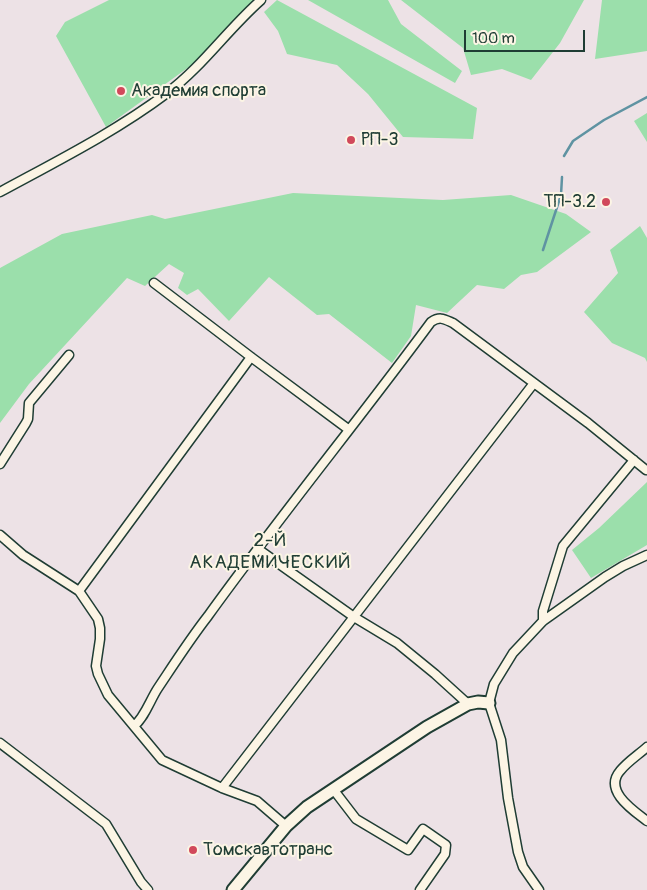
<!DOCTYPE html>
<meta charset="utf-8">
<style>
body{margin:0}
#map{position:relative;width:647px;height:890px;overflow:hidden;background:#ede2e6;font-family:Pangolin,sans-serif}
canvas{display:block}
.scale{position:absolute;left:464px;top:30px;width:121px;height:22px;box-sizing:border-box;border:2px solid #1f3d34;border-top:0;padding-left:6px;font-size:15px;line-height:18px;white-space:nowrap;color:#1f3d34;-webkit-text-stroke:4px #fcf5e5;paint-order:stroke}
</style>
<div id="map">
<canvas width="647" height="890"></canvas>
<div class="scale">100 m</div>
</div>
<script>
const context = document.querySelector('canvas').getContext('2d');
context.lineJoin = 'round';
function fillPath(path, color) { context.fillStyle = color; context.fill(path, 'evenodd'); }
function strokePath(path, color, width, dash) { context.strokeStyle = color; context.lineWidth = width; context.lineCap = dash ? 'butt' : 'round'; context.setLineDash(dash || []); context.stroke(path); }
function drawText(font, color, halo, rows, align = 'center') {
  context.font = font + ' Pangolin,sans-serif'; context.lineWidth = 4; context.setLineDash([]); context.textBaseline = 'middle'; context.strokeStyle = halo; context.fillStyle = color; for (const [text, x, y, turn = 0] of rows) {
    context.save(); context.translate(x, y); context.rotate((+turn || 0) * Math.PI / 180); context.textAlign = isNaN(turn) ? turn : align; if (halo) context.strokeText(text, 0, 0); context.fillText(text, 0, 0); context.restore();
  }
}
fillPath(new Path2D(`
 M 109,0 L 254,0 L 204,56 L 106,127 L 56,36 L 65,22 Z
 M 277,0 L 477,108 L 473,139 L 403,137 L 368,94 L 337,65 L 287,54 L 278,31 L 264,12 Z
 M 308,0 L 388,0 L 401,24 L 462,71 L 455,83 Z
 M 401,0 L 584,0 L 560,43 L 531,80 L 502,69 L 471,75 L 463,48 Z
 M 602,0 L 647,0 L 647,51 L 595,59 Z
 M 647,113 L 647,142 L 634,121 Z
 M 293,193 L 443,200 L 511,195 L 566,214 L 591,232 L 537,272 L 521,275 L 504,289 L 477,285 L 447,313 L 416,305 L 411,336 L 392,363 L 329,314 L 317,315 L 269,277 L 229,321 L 198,289 L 187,295 L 178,288 L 184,273 L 169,264 L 145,286 L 127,278 L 29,384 L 0,423 L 0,268 L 62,234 L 152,215 L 165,219 Z
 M 640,226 L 647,238 L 647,362 L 645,358 L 612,343 L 584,312 L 618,273 L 610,250 Z
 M 647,482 L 647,545 L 591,578 L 572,550 L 599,528 Z`), '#9bdfab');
strokePath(new Path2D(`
 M 564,156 L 573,141 L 604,120 L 647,97
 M 543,250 L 561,195 L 562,177`), '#5f93a2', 2.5);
const street = new Path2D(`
 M 0,192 C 57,161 115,132 167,93 C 202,67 228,29 261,0
 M 154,283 L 251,357 L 348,429
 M 0,464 L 26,423 L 28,419 L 29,403 L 69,355
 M 0,535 L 23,555 L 79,591 L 98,619 L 100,628 L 100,639 L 96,666 L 98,674 L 108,695 L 162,760 L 222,788 L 257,801 L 286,826
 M 258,549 L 354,617 L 397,643 L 435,674 L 468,704
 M 79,591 L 251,357
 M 543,621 L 543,611 L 563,546 L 634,460
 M 134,726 C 145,717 150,700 158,688 C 174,664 190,639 208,616 C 280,516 358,421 431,322 C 440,316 444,319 453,323 L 588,423 L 646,470
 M 0,743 L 106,824 L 141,882 L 148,890
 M 647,747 C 638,755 627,762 620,771 C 603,791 634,811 647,821
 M 222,788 L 534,383
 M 333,789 L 356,819 L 408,850 L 423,829 L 446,845 L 445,854 L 420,890
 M 539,890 L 523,867 L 518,852 L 508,798 L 501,740 L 489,703 L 494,684 L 513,653 L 543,621 L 605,577 L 623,566 L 647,555`);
const secondary = new Path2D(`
 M 233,890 L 286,826 L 307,807 L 427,727 L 468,704 L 478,702 L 489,703`);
strokePath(street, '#1f3d34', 11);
strokePath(secondary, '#1f3d34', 15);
strokePath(street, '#fcf5e5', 8);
strokePath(secondary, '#fcf5e5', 11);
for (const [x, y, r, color] of [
 [121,91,5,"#d1495b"],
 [351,140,5,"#d1495b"],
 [606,202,5,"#d1495b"],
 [193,850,5,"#d1495b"]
]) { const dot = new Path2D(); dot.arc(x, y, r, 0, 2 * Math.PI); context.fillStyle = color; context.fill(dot); strokePath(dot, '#fcf5e5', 2); }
drawText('18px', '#1f3d34', '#fcf5e5', [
 ["Академия спорта",131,91],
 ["РП-3",361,140],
 ["ТП-3.2",596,202,"right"],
 ["Томскавтотранс",203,850]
], 'left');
context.letterSpacing = '1px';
drawText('19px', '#1f3d34', '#fcf5e5', [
 ["2-Й",270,541],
 ["АКАДЕМИЧЕСКИЙ",270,563]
]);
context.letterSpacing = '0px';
</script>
